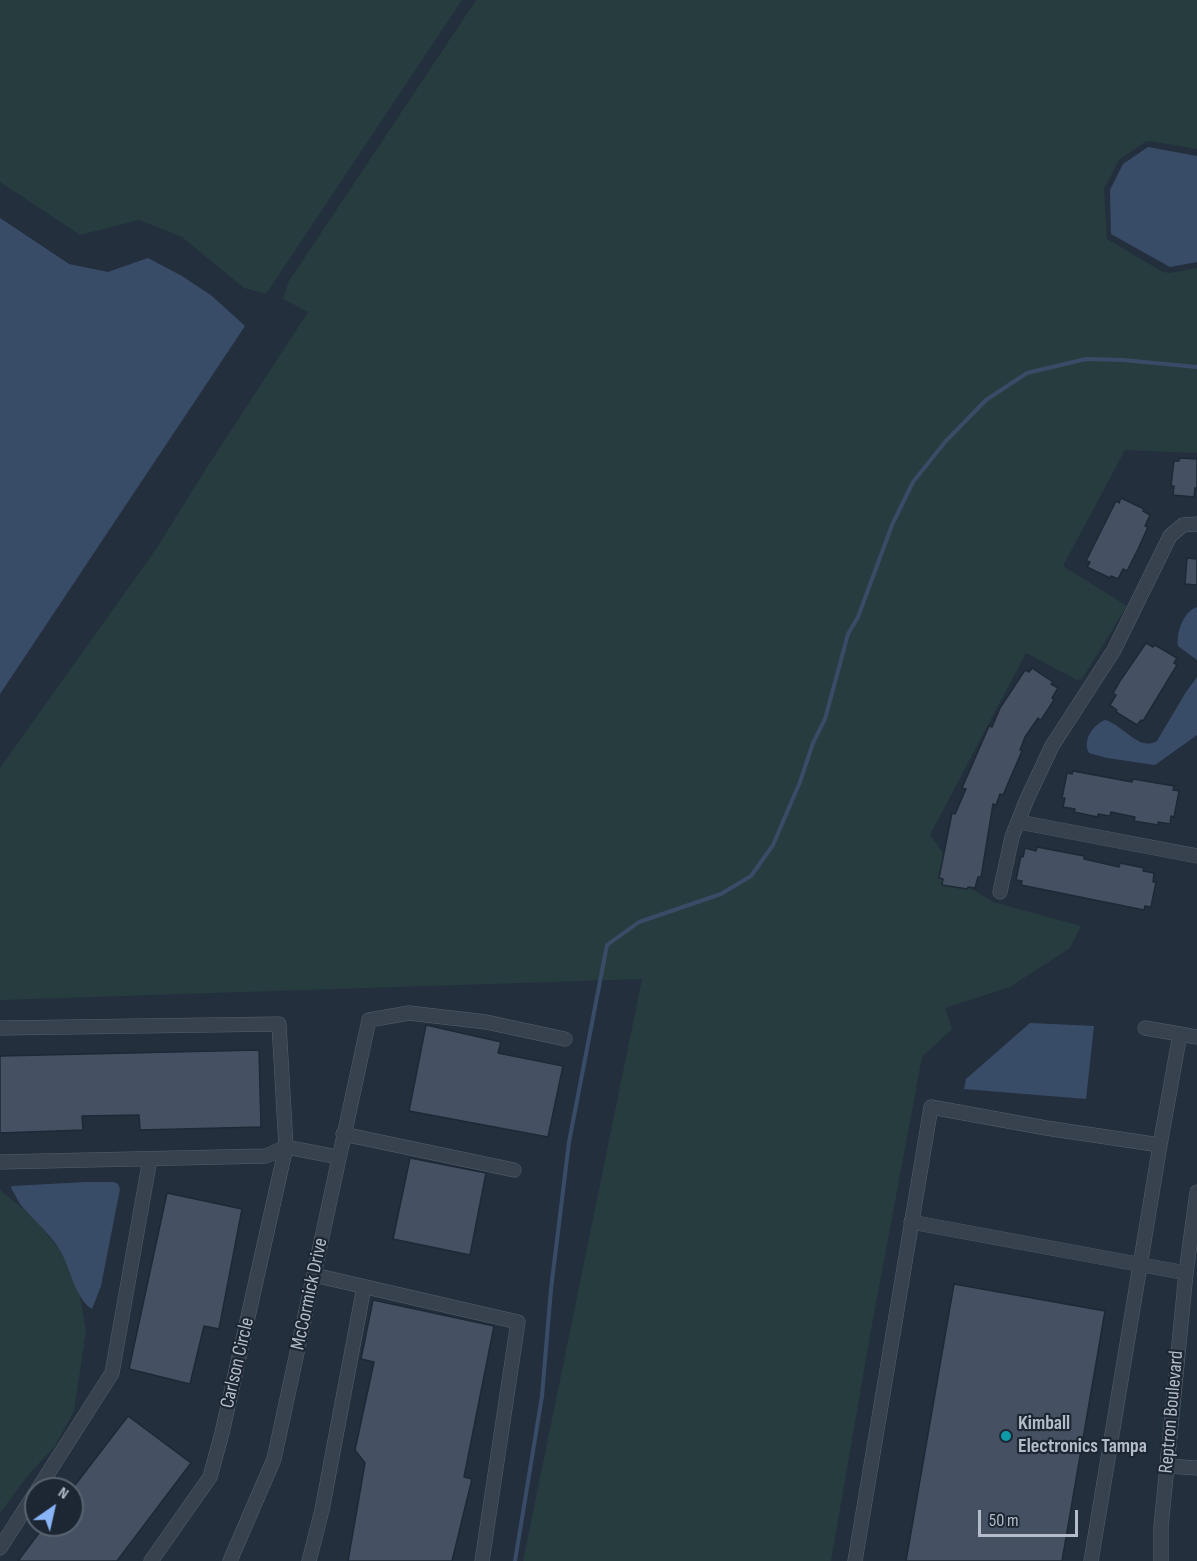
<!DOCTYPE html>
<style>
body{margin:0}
#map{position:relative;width:1197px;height:1561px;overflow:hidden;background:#242f3e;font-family:"Sofia Sans Condensed",sans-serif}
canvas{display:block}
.north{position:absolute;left:24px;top:1477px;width:60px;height:60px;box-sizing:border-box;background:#1d2633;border:2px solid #59626f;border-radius:50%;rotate:34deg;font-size:16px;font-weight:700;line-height:24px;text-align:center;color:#b4bcc9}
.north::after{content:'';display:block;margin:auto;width:21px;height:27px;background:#8ab4f8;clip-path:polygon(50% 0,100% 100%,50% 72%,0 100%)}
.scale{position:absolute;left:978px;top:1510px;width:100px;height:27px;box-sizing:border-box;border:3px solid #b4bcc9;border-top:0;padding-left:8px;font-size:18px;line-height:21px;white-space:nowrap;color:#b4bcc9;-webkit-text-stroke:4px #1d2633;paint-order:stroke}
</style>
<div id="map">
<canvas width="1197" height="1561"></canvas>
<div class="north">N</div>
<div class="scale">50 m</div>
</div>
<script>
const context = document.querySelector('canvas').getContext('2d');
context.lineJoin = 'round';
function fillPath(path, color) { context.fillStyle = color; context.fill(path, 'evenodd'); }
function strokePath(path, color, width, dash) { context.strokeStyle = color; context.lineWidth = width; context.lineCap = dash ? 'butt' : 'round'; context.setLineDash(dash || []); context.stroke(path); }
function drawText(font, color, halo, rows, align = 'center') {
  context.font = font + ' "Sofia Sans Condensed",sans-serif'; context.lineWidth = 4.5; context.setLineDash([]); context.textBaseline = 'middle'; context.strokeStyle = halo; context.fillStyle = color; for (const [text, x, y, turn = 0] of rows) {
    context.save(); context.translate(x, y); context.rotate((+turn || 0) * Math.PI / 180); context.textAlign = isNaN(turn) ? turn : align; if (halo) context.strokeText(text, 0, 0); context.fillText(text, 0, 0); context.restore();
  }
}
fillPath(new Path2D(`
 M 0,0 L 462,0 L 266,294 L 244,288 L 182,237 L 139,220 L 80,235 L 0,182 Z
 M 476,0 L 1197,0 L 1197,149 L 1150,141 L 1145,142 L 1119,160 L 1104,189 L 1107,239 L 1163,272 L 1170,273 L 1197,268 L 1197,453 L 1125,450 L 1063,566 L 1127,606 L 1082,679 L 1077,680 L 1026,653 L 930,835 L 967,886 L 993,902 L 1081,926 L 1070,948 L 1010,987 L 945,1008 L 952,1029 L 922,1057 L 871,1330 L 831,1561 L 523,1561 L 642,979 L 0,1000 L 0,768 L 158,546 L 202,475 L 308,312 L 283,299 L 289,281 Z
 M 0,1190 L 35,1219 L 62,1253 L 79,1291 L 86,1331 L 74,1411 L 55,1446 L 29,1474 L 0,1513 Z`), '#263c3f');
fillPath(new Path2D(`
 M 1148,147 L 1197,156 L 1197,262 L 1170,267 L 1111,234 L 1110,190 L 1123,164 Z
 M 0,218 L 69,264 L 108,272 L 148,258 L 182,276 L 212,296 L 245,326 L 0,694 Z
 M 1197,607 L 1197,660 L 1178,646 C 1176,632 1184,611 1197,607 Z
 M 1197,677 L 1197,735 L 1155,765 L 1107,758 L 1089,753 C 1082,740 1093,725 1105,720 C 1122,724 1139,752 1157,741 L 1186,692 Z
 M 1030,1023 L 1094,1026 L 1086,1099 L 964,1089 L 966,1079 Z
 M 86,1182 L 114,1182 L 118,1184 L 120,1189 L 101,1286 L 92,1309 C 76,1299 71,1272 63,1256 C 55,1239 39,1225 27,1212 C 20,1206 16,1196 11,1188 L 12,1186 Z`), '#394c67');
strokePath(new Path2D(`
 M 515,1561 L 542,1396 L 551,1289 L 569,1142 L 607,945 L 639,922 L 721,894 L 751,876 L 773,845 L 800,782 L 813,743 L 825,719 L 848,634 L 858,617 L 892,525 L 913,482 L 945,442 L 986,400 L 1027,373 L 1086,359 L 1123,360 L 1197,367`), '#394c67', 4);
const building = new Path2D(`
 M 1179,458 L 1197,459 L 1197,488 L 1195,488 L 1194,497 L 1173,495 L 1174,486 L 1171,486 L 1174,461 L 1179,461 Z
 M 1121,498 L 1144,509 L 1143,511 L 1150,515 L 1145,526 L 1148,527 L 1138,549 L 1127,571 L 1123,569 L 1118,579 L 1111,576 L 1110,578 L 1087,567 L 1090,562 L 1086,561 L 1116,501 L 1119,503 Z
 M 1187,558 L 1197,559 L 1197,585 L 1185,584 Z
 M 1146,643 L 1153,647 L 1155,645 L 1177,658 L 1174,663 L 1177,665 L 1143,721 L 1141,720 L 1137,725 L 1116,712 L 1117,710 L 1110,705 L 1116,695 L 1113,693 L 1120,681 Z
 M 1032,668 L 1053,682 L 1051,684 L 1058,688 L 1052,698 L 1054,700 L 1041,720 L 1038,718 L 1025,737 L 1020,750 L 1022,751 L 1003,795 L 1000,794 L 996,805 L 993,804 L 981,877 L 978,877 L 975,888 L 968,887 L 967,889 L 942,885 L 943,879 L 939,878 L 952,813 L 955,814 L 966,789 L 962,788 L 989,726 L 992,727 L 1000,708 L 1025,670 L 1029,672 Z
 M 1073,771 L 1132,782 L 1133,779 L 1174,786 L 1173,790 L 1179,791 L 1174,817 L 1171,816 L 1170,824 L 1158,822 L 1158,825 L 1134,821 L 1135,817 L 1111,812 L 1110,816 L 1098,814 L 1098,817 L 1074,812 L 1075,809 L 1063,807 L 1065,798 L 1062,798 L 1067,773 L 1072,774 Z
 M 1037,847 L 1084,856 L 1084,859 L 1119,867 L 1120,863 L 1144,868 L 1143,871 L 1154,873 L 1153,882 L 1156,882 L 1151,907 L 1145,906 L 1144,910 L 1021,885 L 1022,881 L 1016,880 L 1021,856 L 1023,857 L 1025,848 L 1036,851 Z
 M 426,1025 L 501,1042 L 498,1053 L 563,1066 L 548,1137 L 409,1111 Z
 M 259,1050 L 261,1127 L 140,1130 L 139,1115 L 82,1116 L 83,1130 L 0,1133 L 0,1056 Z
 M 410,1158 L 486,1173 L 470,1255 L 393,1239 Z
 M 167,1193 L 242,1209 L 219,1329 L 204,1326 L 190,1384 L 129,1369 Z
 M 954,1284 L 1105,1311 L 1062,1561 L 906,1561 Z
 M 373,1300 L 494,1326 L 464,1477 L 472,1479 L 452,1561 L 348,1561 L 365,1463 L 355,1450 L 374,1362 L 361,1359 Z
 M 128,1416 L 191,1463 L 117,1561 L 18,1561 L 45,1525 L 72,1525 L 72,1489 Z`);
fillPath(building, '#455162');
strokePath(building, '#1f2835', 1.5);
const minor = new Path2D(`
 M 1019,822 L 1197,856
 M 1000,892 L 1012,837 L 1027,799 L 1052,746 L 1114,650 L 1170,536 L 1183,525 L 1197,524
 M 0,1028 L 279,1024 L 286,1147 L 222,1433 L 210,1477 L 151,1561
 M 1145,1028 L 1180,1034
 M 343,1134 L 514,1170
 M 1160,1145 L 1180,1034 L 1197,1037
 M 0,1162 L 266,1156 L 286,1147 L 338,1157
 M 911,1222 L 1186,1273
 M 314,1275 L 518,1322 L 482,1561
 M 1167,1466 L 1197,1468
 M 38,1489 L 112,1373 L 150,1159
 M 0,1548 L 36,1492
 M 230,1561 L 274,1459 L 369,1020 L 409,1013 L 486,1022 L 565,1039
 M 309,1561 L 322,1510 L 364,1287
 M 855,1561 L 931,1107 L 1046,1128 L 1160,1145 L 1091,1561
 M 1161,1561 L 1161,1527 L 1186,1273 L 1197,1192`);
strokePath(minor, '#565f6c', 15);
strokePath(minor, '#38414e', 14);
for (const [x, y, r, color] of [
 [1006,1436,6,"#0f9aa8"]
]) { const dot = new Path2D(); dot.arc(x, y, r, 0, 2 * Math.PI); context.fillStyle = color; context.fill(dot); strokePath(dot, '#1d2633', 2); }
drawText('20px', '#b4bcc9', '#1d2633', [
 ["McCormick Drive",310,1294,-78],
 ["Carlson Circle",238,1363,-77],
 ["Reptron Boulevard",1172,1412,-85]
]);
drawText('bold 20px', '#b4bcc9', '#1d2633', [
 ["Kimball",1018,1424],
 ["Electronics Tampa",1018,1447]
], 'left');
</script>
